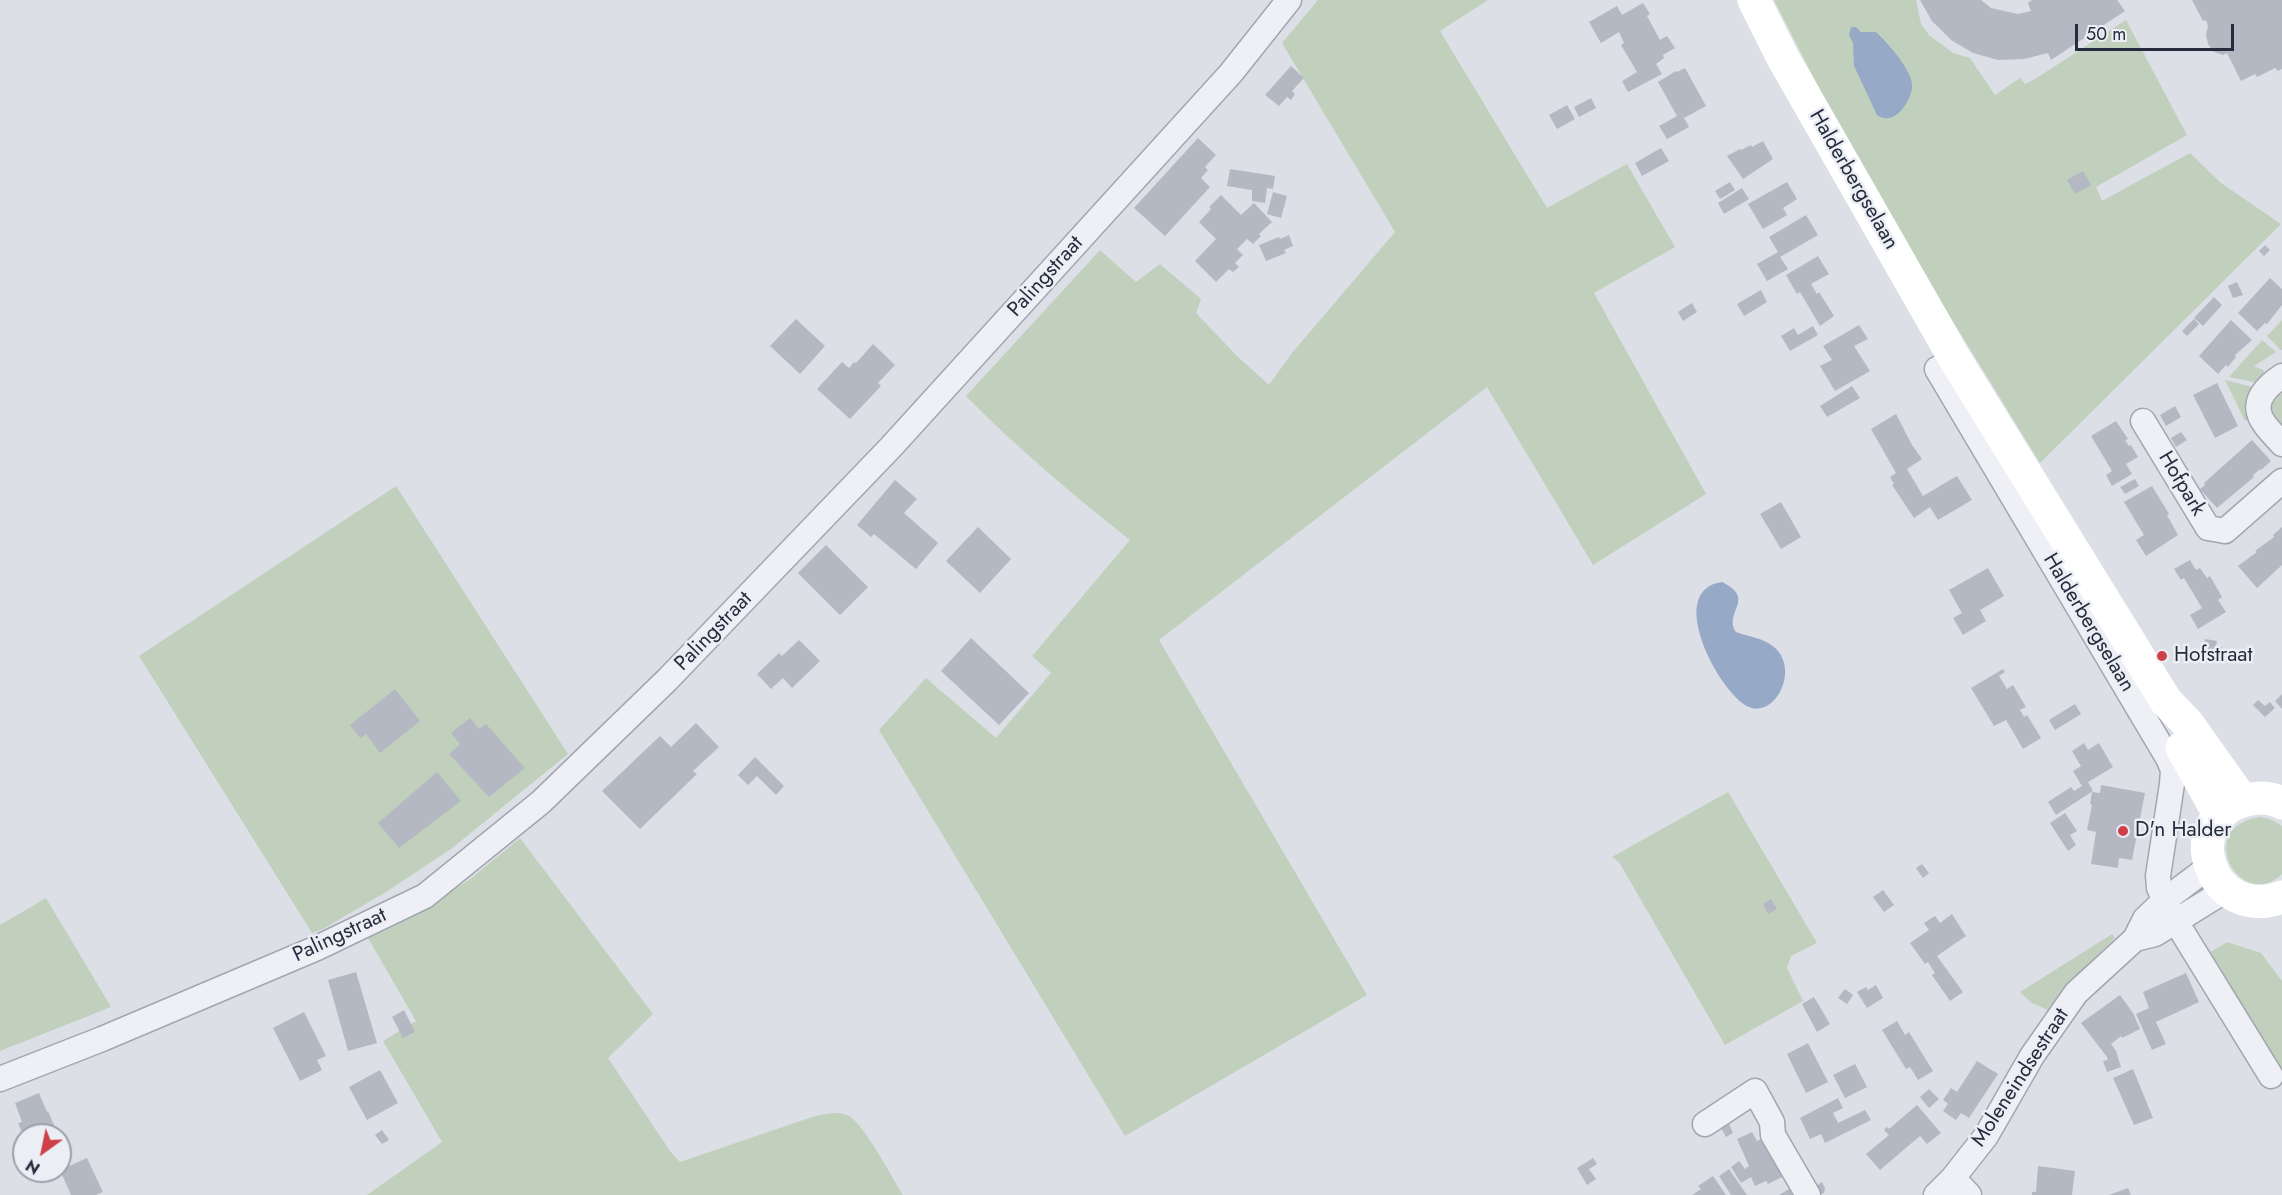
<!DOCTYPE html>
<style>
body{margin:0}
#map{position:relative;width:2282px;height:1195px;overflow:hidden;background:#dcdfe6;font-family:Jost,sans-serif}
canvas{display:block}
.north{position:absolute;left:12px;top:1123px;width:60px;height:60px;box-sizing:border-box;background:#ebeef4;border:2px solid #9ca0ab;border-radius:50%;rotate:213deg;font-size:16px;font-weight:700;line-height:24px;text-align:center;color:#262c3d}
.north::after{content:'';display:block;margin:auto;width:21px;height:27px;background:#ce3f49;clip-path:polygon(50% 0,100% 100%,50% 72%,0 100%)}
.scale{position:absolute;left:2075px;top:24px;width:159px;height:27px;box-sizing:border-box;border:3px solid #262c3d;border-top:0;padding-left:8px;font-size:18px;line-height:21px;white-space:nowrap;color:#262c3d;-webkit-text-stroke:4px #ebeef4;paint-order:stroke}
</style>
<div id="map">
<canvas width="2282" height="1195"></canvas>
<div class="north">N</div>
<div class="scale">50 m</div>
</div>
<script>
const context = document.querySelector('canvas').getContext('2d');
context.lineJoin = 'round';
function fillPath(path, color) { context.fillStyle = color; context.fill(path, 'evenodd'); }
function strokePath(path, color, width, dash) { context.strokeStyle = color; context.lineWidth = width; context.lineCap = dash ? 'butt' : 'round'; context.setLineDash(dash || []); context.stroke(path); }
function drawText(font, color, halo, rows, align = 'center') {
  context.font = font + ' Jost,sans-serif'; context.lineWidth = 5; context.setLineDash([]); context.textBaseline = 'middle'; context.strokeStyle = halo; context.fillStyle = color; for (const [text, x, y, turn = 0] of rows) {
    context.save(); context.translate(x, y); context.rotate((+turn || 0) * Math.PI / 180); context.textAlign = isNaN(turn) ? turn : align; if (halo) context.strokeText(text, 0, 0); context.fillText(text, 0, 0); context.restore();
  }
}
fillPath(new Path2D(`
 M 1318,0 L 1488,0 L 1440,31 L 1547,208 L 1627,164 L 1675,247 L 1594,293 L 1706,494 L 1593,565 L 1487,387 L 1159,640 L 1367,995 L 1125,1136 L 879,730 L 926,678 L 996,738 L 1051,673 L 1032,656 L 1130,540 C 1072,494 1017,448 966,396 L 1100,250 L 1136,282 L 1160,264 L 1201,299 L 1196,313 L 1237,356 L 1269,385 L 1292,353 L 1395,232 L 1282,43 Z
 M 1774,0 L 1916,0 L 1921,24 L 1929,35 L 1953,53 L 1970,58 L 1995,95 L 2020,78 L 2025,84 L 2035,79 L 2126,20 L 2187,135 L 2096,187 L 2102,201 L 2190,153 L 2221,183 L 2281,224 L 2040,463 L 1911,253 L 1821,92 Z
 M 2282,320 L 2282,350 L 2281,350 L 2267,336 Z
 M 2262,340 L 2276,352 L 2254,366 L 2263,370 L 2265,373 L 2258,383 L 2229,377 Z
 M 2225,380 L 2256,388 L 2256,416 L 2245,421 Z
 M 2282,381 L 2282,425 C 2266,406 2270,401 2282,381 Z
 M 396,486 L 568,754 L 451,849 L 386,892 L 323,929 L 312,933 L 139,656 Z
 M 1728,792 L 1817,943 L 1791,956 L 1787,968 L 1803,1001 L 1725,1045 L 1619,862 L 1612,857 Z
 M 2260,817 L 2270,819 L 2282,826 L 2282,874 C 2241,913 2192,827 2260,817 Z
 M 520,838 L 653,1014 L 608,1058 L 670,1151 L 680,1162 L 812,1117 C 824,1114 838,1110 849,1116 C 865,1125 892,1178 903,1195 L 367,1195 L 442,1142 L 383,1041 L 416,1021 L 368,938 L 400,923 L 469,880 Z
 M 46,898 L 111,1007 L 0,1051 L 0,925 Z
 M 2112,934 L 2115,938 L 2080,973 L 2050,1011 L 2032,1003 L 2020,992 Z
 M 2227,942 L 2261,953 L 2282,981 L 2282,1084 L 2277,1087 L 2204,956 Z`), '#c1d0bd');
fillPath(new Path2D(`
 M 1851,27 L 1856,27 L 1861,32 L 1876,32 C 1886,41 1915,73 1912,88 C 1910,102 1895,127 1877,115 L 1854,66 L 1853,43 L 1849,35 Z
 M 1722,582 C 1757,599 1723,612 1736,632 C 1750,637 1763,638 1774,647 C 1800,669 1776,718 1749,707 C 1721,696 1663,590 1722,582 Z`), '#96aac7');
fillPath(new Path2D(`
 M 1920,0 L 1981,0 L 1991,8 L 2018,14 L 2031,11 L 2028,3 L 2032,0 L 2117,0 L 2125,11 L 2051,60 L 2048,53 L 2024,59 L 1998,60 L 1973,53 L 1951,40 L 1932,21 Z
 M 2192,0 L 2282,0 L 2282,69 L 2278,71 L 2275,68 L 2257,77 L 2255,74 L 2241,81 L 2227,53 L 2223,55 L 2214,52 L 2208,44 L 2206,35 L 2208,26 L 2206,20 L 2203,21 Z
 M 1643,3 L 1650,14 L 1647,16 L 1660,40 L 1667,36 L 1675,48 L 1663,55 L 1664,58 L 1656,64 L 1662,74 L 1628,92 L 1622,81 L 1637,72 L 1621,45 L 1624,43 L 1619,32 L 1601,43 L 1589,22 L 1617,6 L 1622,15 Z
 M 1291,66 L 1304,78 L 1292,91 L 1295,94 L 1291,100 L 1287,97 L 1279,106 L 1265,95 Z
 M 1685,68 L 1706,106 L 1684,118 L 1689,127 L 1667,139 L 1659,126 L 1677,116 L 1658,82 L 1676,71 L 1677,72 Z
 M 1591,98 L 1596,108 L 1579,117 L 1574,107 Z
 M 1567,105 L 1575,119 L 1557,129 L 1549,115 Z
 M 1198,138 L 1216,155 L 1205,167 L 1208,170 L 1201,178 L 1210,187 L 1165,236 L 1134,208 Z
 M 1763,141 L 1773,159 L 1743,179 L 1727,156 L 1740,149 L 1741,150 L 1751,145 L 1752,147 Z
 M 1661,148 L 1669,161 L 1642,176 L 1635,163 Z
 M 1230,169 L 1275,176 L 1273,189 L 1267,188 L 1265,203 L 1252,201 L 1252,190 L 1227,186 Z
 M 2083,171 L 2091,185 L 2075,194 L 2067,180 Z
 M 1730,182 L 1735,190 L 1720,199 L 1715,191 Z
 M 1787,182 L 1797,199 L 1783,208 L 1787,215 L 1763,229 L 1748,204 Z
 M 1742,188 L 1749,199 L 1724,214 L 1718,203 Z
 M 1273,192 L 1287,196 L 1281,218 L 1267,214 Z
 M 1221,195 L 1241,215 L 1254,203 L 1272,222 L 1259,234 L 1261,236 L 1253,244 L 1247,239 L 1237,249 L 1243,255 L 1235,263 L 1239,267 L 1233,272 L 1229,269 L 1216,282 L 1195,261 L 1216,239 L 1199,222 L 1211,209 L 1209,207 Z
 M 1806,215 L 1818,235 L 1780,257 L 1788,269 L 1767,281 L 1757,264 L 1778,252 L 1769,237 Z
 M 1289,235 L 1293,246 L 1284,250 L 1286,253 L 1266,261 L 1259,245 L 1279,237 L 1280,239 Z
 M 2265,245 L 2270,250 L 2264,256 L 2259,251 Z
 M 1818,256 L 1829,274 L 1811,284 L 1817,294 L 1819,292 L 1834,316 L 1820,326 L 1800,292 L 1797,294 L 1786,275 Z
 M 2270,278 L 2282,289 L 2282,305 L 2267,324 L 2265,323 L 2257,331 L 2238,313 Z
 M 2237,282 L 2243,295 L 2233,298 L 2228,286 Z
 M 1761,290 L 1767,302 L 1744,316 L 1737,304 Z
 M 2214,297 L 2222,305 L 2203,326 L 2194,318 Z
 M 1692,303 L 1697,312 L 1683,321 L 1678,312 Z
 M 796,319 L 825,346 L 800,374 L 770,346 Z
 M 2194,319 L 2199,324 L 2187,336 L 2182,331 Z
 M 2231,320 L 2252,340 L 2235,355 L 2236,357 L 2228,367 L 2226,365 L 2218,374 L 2199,356 Z
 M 1859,325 L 1868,339 L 1854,346 L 1870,371 L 1835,391 L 1820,366 L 1832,360 L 1823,346 Z
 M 1813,326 L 1818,335 L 1790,351 L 1781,336 L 1794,328 L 1798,335 Z
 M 873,344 L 895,365 L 878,383 L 881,386 L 850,419 L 817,389 L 842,362 L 849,368 L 854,362 L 856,363 Z
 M 2217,383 L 2238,426 L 2215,438 L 2193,395 Z
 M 1852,386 L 1860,398 L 1827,417 L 1820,406 Z
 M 2175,406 L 2181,417 L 2166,426 L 2160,415 Z
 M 1896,414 L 1912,445 L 1922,459 L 1907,469 L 1923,496 L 1957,476 L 1972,500 L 1938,520 L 1930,507 L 1914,518 L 1892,485 L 1894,484 L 1890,477 L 1896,473 L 1871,429 Z
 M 2116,421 L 2128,439 L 2125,440 L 2129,446 L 2131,445 L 2138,457 L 2126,464 L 2132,474 L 2112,486 L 2106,475 L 2112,471 L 2091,436 Z
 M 2181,432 L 2187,440 L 2176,447 L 2171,438 Z
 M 2252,440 L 2271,461 L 2261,470 L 2260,469 L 2253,475 L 2254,477 L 2217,508 L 2200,489 L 2205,485 L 2204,483 Z
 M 2135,479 L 2139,486 L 2125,494 L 2120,487 Z
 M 895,480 L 917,499 L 904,513 L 938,543 L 916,569 L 874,534 L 871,537 L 857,525 Z
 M 2152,486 L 2169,514 L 2167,515 L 2178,535 L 2146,556 L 2136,540 L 2144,535 L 2124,502 Z
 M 1781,502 L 1801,537 L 1781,549 L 1760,514 Z
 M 978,527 L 1011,559 L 980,593 L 946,561 Z
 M 2282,527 L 2282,565 L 2257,588 L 2238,566 L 2257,552 L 2255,551 L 2274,537 L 2273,535 Z
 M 826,545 L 868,587 L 840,615 L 798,573 Z
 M 2190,560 L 2196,570 L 2200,568 L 2207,578 L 2210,576 L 2222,597 L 2218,600 L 2226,612 L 2198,629 L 2190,615 L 2202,608 L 2184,578 L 2181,580 L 2174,569 Z
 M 1988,568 L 2004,596 L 1980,610 L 1986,621 L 1963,635 L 1953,618 L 1962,613 L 1949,590 Z
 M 971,638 L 1029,693 L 999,725 L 941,671 Z
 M 2205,639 L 2217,641 L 2216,646 L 2222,647 L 2219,662 L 2202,658 Z
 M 799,640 L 820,661 L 792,688 L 783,678 L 771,689 L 757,674 L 779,653 L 782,656 Z
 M 2003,669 L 2005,672 L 1999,676 L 2007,689 L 2013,685 L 2026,707 L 2020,710 L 2024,717 L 2027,715 L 2041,738 L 2023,749 L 2006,720 L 1994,726 L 1971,688 Z
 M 395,689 L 420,721 L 380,753 L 366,734 L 360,738 L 350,725 Z
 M 2282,694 L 2282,709 L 2275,701 Z
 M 2258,700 L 2265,706 L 2270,702 L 2275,708 L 2265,717 L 2253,705 Z
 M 2075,704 L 2081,714 L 2055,730 L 2049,720 Z
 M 470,718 L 479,729 L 486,724 L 525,768 L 489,797 L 449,754 L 460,744 L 451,733 Z
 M 696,723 L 719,747 L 693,771 L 697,774 L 640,829 L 602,791 L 660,736 L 671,747 Z
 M 2084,743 L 2088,750 L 2099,743 L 2113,767 L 2088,782 L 2093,791 L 2056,815 L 2048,802 L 2071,787 L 2074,791 L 2082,786 L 2073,771 L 2081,766 L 2072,751 Z
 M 755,757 L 784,786 L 776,795 L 757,776 L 748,785 L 738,775 Z
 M 437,772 L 461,801 L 399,848 L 378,823 Z
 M 2101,785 L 2145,793 L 2132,860 L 2119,858 L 2118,868 L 2091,864 L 2096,832 L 2087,830 L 2092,805 L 2090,804 L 2092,792 L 2100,793 Z
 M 2065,813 L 2077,831 L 2070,835 L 2076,845 L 2068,851 L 2050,823 Z
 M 1922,864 L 1929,873 L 1923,878 L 1916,868 Z
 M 1883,890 L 1894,905 L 1884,912 L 1873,897 Z
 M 1771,899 L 1777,909 L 1768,914 L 1763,904 Z
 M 1952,914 L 1966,936 L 1937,956 L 1963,992 L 1950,1001 L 1932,975 L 1935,973 L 1928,962 L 1925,964 L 1910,943 L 1929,930 L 1924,923 L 1935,916 L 1940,923 Z
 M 356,972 L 377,1043 L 348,1051 L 328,980 Z
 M 2186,973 L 2199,1002 L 2156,1022 L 2166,1044 L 2152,1050 L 2136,1014 L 2149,1008 L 2143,992 Z
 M 1876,985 L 1883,998 L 1867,1008 L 1857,992 L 1866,987 L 1868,990 Z
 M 1845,989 L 1853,995 L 1847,1004 L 1838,998 Z
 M 2120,995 L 2133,1013 L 2140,1029 L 2122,1038 L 2121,1036 L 2111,1044 L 2116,1051 L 2121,1067 L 2107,1072 L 2103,1061 L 2108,1060 L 2107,1057 L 2081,1023 Z
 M 1814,997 L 1830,1024 L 1817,1032 L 1802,1004 Z
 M 404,1010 L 415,1032 L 403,1038 L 392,1017 Z
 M 304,1012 L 326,1056 L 317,1060 L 322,1070 L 300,1081 L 273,1028 Z
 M 1897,1021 L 1905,1035 L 1909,1032 L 1933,1071 L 1918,1080 L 1910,1067 L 1906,1069 L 1882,1030 Z
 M 1808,1043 L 1828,1082 L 1806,1093 L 1787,1054 Z
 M 1977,1061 L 1998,1074 L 1969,1118 L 1961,1113 L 1956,1120 L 1943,1111 L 1948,1104 L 1943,1100 L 1951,1088 L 1957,1092 Z
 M 1855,1064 L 1867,1087 L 1845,1098 L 1833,1075 Z
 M 2133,1069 L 2153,1118 L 2134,1125 L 2113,1078 Z
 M 380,1070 L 398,1103 L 367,1120 L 349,1087 Z
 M 1929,1089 L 1939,1099 L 1929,1108 L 1920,1097 Z
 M 39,1093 L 47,1112 L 48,1111 L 58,1135 L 23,1135 L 18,1123 L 22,1122 L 15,1103 Z
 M 1838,1098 L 1843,1108 L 1833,1113 L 1838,1123 L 1865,1110 L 1871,1120 L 1825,1143 L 1821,1134 L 1810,1139 L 1800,1118 Z
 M 1917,1105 L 1941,1133 L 1927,1144 L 1920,1136 L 1880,1170 L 1866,1154 L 1889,1135 L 1884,1130 L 1887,1127 L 1889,1129 Z
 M 1728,1122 L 1733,1133 L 1726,1137 L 1720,1126 Z
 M 382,1130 L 389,1140 L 382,1144 L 375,1135 Z
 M 1752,1132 L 1757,1141 L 1765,1137 L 1784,1176 L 1768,1184 L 1766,1181 L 1755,1186 L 1751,1177 L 1741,1183 L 1731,1167 L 1739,1161 L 1745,1169 L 1749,1166 L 1737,1139 Z
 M 87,1158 L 103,1192 L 96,1195 L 71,1195 L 60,1170 Z
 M 1593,1158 L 1597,1164 L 1589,1169 L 1596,1179 L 1587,1185 L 1577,1168 Z
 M 2038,1166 L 2075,1171 L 2072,1195 L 2032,1195 L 2032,1192 L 2036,1192 Z
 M 1729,1169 L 1747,1195 L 1731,1195 L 1719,1176 Z
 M 1713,1176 L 1726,1195 L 1692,1195 L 1701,1189 L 1698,1186 Z
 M 1822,1182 L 1825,1188 L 1824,1193 L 1817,1195 L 1813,1188 Z
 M 2128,1188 L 2131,1195 L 2109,1195 Z
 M 1789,1189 L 1793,1195 L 1779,1195 Z`), '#b3b8c3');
const street = new Path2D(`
 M 1955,359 L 1937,369 L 2168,758 L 2173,770 L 2172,784 L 2158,876 L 2159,888 L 2170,912 L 2271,1076
 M 2282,376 C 2268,385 2252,400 2261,418 C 2265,427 2276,437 2282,444
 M 2143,421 L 2208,528 L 2225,531 L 2282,481
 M 2135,939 L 2155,934 L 2226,890
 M 0,1079 L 102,1039 L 317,948 L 425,896 L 541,802 L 667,680 L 891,447 L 1231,73 L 1289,0
 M 1705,1124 L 1755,1091 L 1772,1122 L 1773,1135 L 1808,1195
 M 1953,1178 L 1969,1195
 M 1936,1195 L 1953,1178 L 1986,1136 L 2032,1056 L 2076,993 L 2135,939 L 2145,919 L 2165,900 L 2210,866`);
strokePath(street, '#a2a6b0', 27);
strokePath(street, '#eff0f5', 24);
strokePath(new Path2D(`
 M 1754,0 L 1783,58 L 1955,359 L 2166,701 L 2188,724 L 2242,800
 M 2182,748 L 2220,816
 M 2282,803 C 2271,797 2258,797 2246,800 C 2177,817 2208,924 2282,897`), '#fff', 33);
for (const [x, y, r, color] of [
 [2162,656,6,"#ce3f49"],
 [2123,831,6,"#ce3f49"]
]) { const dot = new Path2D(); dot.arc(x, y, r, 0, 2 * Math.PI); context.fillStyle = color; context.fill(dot); strokePath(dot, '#ebeef4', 2); }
drawText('21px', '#262c3d', '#ebeef4', [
 ["Halderbergselaan",1853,180,60],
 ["Palingstraat",1046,277,-48],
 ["Hofpark",2181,484,59],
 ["Halderbergselaan",2088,623,59],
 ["Palingstraat",714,632,-46],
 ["Palingstraat",340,936,-25],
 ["Moleneindsestraat",2021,1078,-57]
]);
drawText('21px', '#262c3d', '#ebeef4', [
 ["Hofstraat",2174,656],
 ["D'n Halder",2135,831]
], 'left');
</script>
